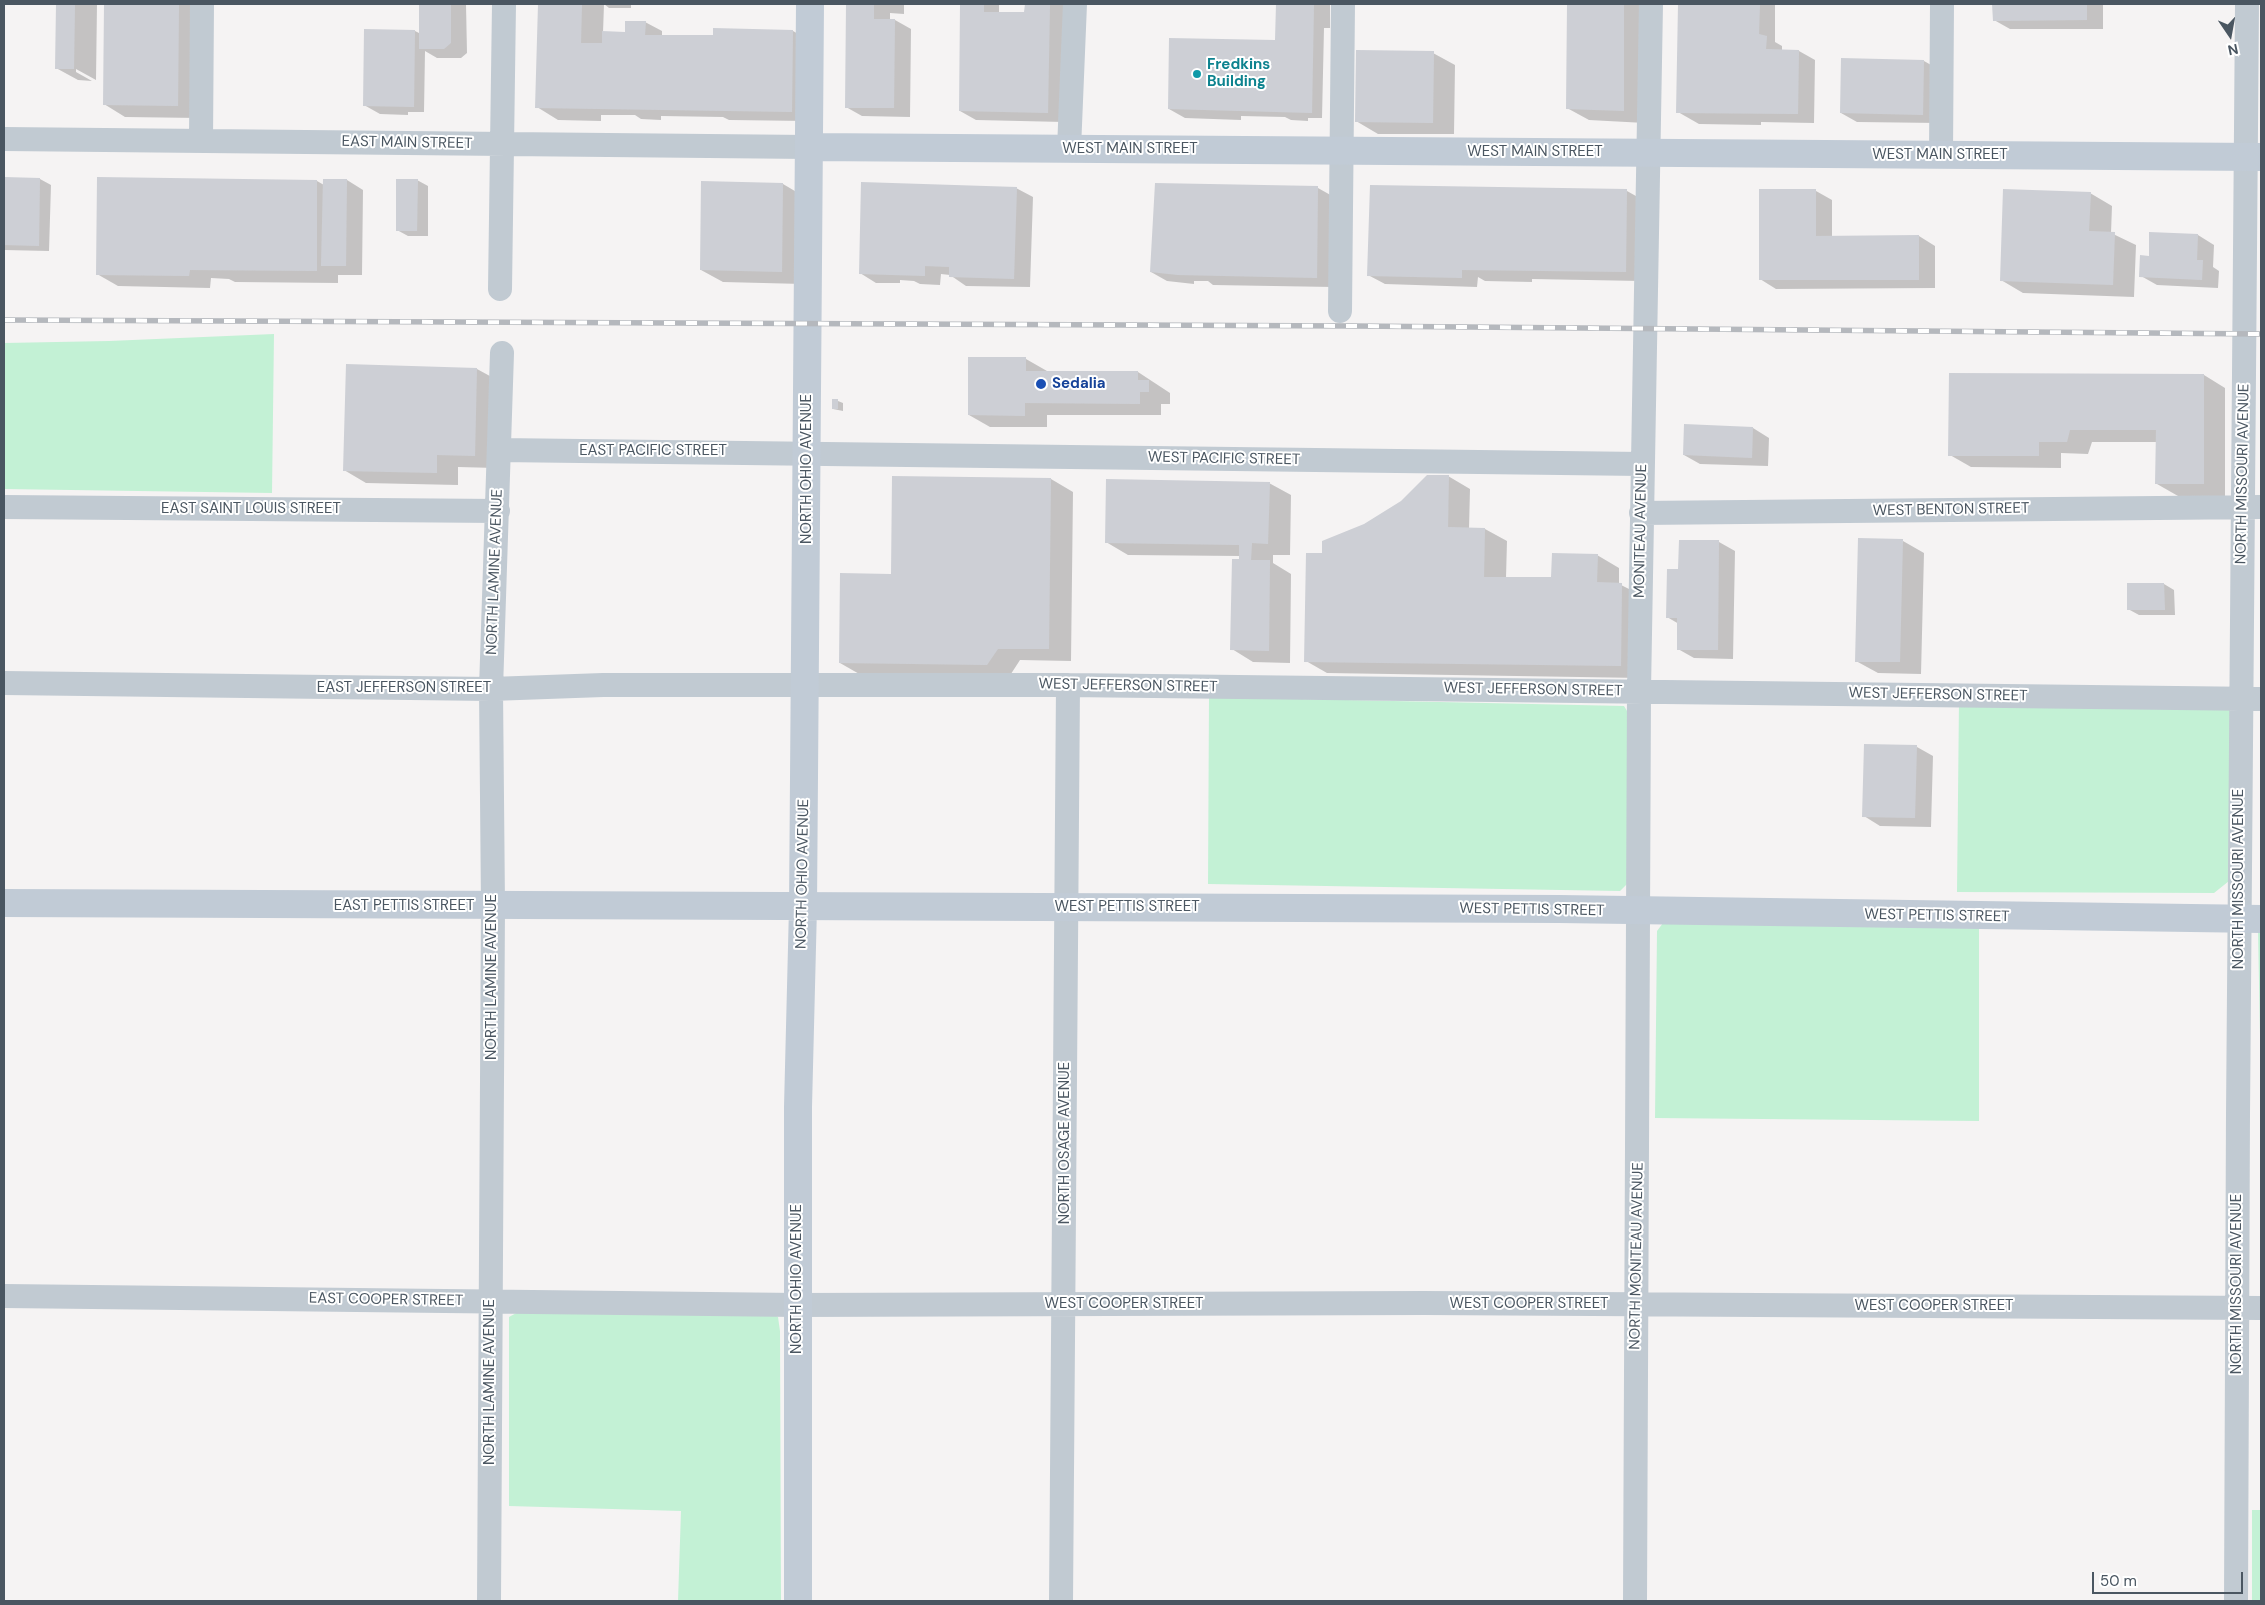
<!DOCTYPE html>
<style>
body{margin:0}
#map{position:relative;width:2265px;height:1605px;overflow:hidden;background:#f5f3f3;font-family:"DM Sans",sans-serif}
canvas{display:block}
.frame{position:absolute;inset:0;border:5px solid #4a5661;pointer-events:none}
.north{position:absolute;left:2205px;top:10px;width:50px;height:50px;-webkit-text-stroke:4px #fff;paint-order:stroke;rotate:168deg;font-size:14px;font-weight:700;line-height:20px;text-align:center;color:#4a5661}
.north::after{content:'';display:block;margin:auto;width:18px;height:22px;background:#4a5661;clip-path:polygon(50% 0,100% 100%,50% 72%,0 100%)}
.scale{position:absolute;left:2092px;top:1572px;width:151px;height:22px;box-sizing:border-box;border:2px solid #4a5661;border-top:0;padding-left:6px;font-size:15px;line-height:18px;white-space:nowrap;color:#4a5661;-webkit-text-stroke:4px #fff;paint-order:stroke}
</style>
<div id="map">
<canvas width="2265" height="1605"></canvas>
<div class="frame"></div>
<div class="north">N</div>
<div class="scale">50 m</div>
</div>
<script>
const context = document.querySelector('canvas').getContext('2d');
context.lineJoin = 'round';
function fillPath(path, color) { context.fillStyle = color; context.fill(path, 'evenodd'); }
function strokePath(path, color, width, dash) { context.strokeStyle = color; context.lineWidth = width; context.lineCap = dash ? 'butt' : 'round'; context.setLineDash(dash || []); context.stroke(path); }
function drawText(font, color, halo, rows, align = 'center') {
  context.font = font + ' "DM Sans",sans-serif'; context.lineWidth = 4; context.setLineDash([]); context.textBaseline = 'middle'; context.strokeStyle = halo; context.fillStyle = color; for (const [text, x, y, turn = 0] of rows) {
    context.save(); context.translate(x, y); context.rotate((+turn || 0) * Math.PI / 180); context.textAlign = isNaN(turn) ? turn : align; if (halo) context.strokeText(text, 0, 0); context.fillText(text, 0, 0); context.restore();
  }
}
fillPath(new Path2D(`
 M 274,334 L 272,493 L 4,489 L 4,343 L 109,341 Z
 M 1209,697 L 1624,706 L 1635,724 L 1632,879 L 1620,891 L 1208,884 Z
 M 1959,700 L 2230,704 L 2229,881 L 2214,893 L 1957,892 Z
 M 1666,919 L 1979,925 L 1979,1121 L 1655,1118 L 1657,931 Z
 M 2261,928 L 2261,1088 L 2258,930 Z
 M 520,1311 L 768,1312 L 778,1317 L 780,1331 L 781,1601 L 678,1601 L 681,1511 L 509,1506 L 509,1317 Z
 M 2252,1510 L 2261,1510 L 2261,1601 L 2252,1601 Z`), '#c3f1d5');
fillPath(new Path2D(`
 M 57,4 L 97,4 L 96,80 L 76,69 L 76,72 L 92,81 L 78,80 L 56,68 Z
 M 105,4 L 201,4 L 199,118 L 125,117 L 104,104 Z
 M 421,4 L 466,4 L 467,53 L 461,58 L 437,58 L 425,51 L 424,112 L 408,112 L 408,115 L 380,114 L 364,105 L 415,31 L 421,34 Z
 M 539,4 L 631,4 L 631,8 L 609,8 L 604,4 L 603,33 L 626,33 L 645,22 L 662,31 L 662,36 L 713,37 L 793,31 L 809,40 L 807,121 L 729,120 L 723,117 L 661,116 L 661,120 L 641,119 L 635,115 L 601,115 L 601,121 L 558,120 L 537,107 Z
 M 848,4 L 904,4 L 904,14 L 890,13 L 890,20 L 895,20 L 911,29 L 910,117 L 862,116 L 846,107 Z
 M 962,4 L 999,4 L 999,13 L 1026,13 L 1026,4 L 1066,4 L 1064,122 L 976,120 L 960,111 Z
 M 1277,4 L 1330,4 L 1330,28 L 1324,28 L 1322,118 L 1308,118 L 1308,121 L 1291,120 L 1285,117 L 1241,116 L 1241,120 L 1185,118 L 1169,109 L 1276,42 Z
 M 1569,4 L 1645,4 L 1645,123 L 1589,120 L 1567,108 Z
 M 1680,4 L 1775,4 L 1775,42 L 1782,46 L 1782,51 L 1799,51 L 1815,60 L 1814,123 L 1761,122 L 1761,125 L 1699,124 L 1678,112 Z
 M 1994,4 L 2103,4 L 2103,29 L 2010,29 L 1994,20 Z
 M 1433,53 L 1455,65 L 1454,134 L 1378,134 L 1356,121 Z
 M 1924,61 L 1940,70 L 1939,123 L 1857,122 L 1841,113 Z
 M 4,178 L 40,179 L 51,185 L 49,251 L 4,250 Z
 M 213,180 L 317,181 L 324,185 L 347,180 L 363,190 L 362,275 L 338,275 L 338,283 L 235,282 L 229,279 L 211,278 L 210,288 L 118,286 L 97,274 Z
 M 417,180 L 428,186 L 428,236 L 408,236 L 397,230 Z
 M 703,183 L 783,184 L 805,197 L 803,284 L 723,282 L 701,270 Z
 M 1016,188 L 1033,197 L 1030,287 L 966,286 L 950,275 L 941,274 L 940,285 L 920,284 L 914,281 L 900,280 L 900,283 L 876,283 L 860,273 Z
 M 1318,188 L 1334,197 L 1333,287 L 1213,285 L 1208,281 L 1194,281 L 1194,284 L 1167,281 L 1151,272 Z
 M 1627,191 L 1643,200 L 1641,281 L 1532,279 L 1532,282 L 1485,281 L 1478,277 L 1477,287 L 1385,284 L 1368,275 Z
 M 1760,191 L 1816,191 L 1832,200 L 1832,237 L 1919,236 L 1935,246 L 1935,288 L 1776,289 L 1760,279 Z
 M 2090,193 L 2112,206 L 2111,233 L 2136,245 L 2134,297 L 2023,293 L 2001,280 Z
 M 2198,235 L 2214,245 L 2213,267 L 2219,271 L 2218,288 L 2157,285 L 2141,276 L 2150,257 Z
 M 1026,359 L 1047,371 L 1138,372 L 1170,393 L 1170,404 L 1161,404 L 1161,415 L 1047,415 L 1047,427 L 990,427 L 969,415 Z
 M 347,366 L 477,369 L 499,381 L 496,468 L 458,467 L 458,485 L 366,483 L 344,470 Z
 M 2204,375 L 2225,388 L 2225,496 L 2178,496 L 2157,484 L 2157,442 L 2092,442 L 2088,454 L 2061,453 L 2061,468 L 1971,467 L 1950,455 Z
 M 838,401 L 843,403 L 843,411 L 833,409 Z
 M 1753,428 L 1769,438 L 1768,466 L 1700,464 L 1684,455 Z
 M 1448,476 L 1470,489 L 1469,529 L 1485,529 L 1507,541 L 1506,578 L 1552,579 L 1597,555 L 1619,568 L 1619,584 L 1643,596 L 1642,678 L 1327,673 L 1306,661 L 1323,554 L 1364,525 Z
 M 893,478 L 1051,479 L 1073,492 L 1071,661 L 1020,660 L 1009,677 L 861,675 L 840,663 L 892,575 Z
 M 1269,483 L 1291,495 L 1290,555 L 1273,555 L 1273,563 L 1291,574 L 1290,663 L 1253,662 L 1232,649 L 1240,556 L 1128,555 L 1106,542 Z
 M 1903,541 L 1924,553 L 1921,674 L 1878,673 L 1856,661 Z
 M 1719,542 L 1735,551 L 1733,659 L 1694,658 L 1678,649 L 1679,624 L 1667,617 L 1679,570 Z
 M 2164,584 L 2174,590 L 2175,615 L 2139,615 L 2128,609 Z
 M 1917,747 L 1933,756 L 1931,827 L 1880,826 L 1864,816 Z`), '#0003');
fillPath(new Path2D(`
 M 56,4 L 75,4 L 74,69 L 55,69 Z
 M 104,4 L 179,4 L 178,106 L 103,105 Z
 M 419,4 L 451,4 L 451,43 L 444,49 L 419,49 Z
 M 538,4 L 582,4 L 581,43 L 602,43 L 602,31 L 625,32 L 625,21 L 646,21 L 645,35 L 713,35 L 713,28 L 793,30 L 792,112 L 535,108 Z
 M 846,4 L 874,4 L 874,19 L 895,19 L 894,108 L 845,108 Z
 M 960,4 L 984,4 L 984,12 L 1024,12 L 1025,4 L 1050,4 L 1048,113 L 959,111 Z
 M 1276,4 L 1314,4 L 1312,113 L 1168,109 L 1169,38 L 1275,40 Z
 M 1567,4 L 1624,4 L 1624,111 L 1566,109 Z
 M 1678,4 L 1760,4 L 1759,34 L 1767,36 L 1766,49 L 1799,50 L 1798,114 L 1676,113 Z
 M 1992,4 L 2087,4 L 2087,20 L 1993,21 Z
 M 364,29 L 415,30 L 414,107 L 363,106 Z
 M 1356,50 L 1434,51 L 1433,123 L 1355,122 Z
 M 1841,58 L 1924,60 L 1923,115 L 1840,113 Z
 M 4,177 L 40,178 L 39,246 L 4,245 Z
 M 97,177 L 317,180 L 317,271 L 190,270 L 189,276 L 96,275 Z
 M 323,179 L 347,179 L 346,266 L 321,266 Z
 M 396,179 L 418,179 L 417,231 L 396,231 Z
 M 701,181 L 783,183 L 782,272 L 700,270 Z
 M 861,182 L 1017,187 L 1014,279 L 949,277 L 949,267 L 925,266 L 925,276 L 859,274 Z
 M 1155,183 L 1318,186 L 1317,278 L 1178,275 L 1150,272 Z
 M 1370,185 L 1627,189 L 1626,272 L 1462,270 L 1462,278 L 1367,276 Z
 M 1759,189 L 1816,189 L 1816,236 L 1919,235 L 1919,280 L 1759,280 Z
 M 2003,189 L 2091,192 L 2089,231 L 2115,232 L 2113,285 L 2000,281 Z
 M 2149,232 L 2198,234 L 2197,260 L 2203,260 L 2202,280 L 2139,277 L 2140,255 L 2149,256 Z
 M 968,357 L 1026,357 L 1026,371 L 1138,371 L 1138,380 L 1149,380 L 1149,392 L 1140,392 L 1140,404 L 1025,403 L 1025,416 L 968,415 Z
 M 346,364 L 477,368 L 475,456 L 437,455 L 437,473 L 343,471 Z
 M 1949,373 L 2204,374 L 2204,484 L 2155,484 L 2156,430 L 2070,430 L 2067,442 L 2039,442 L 2039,456 L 1948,456 Z
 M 832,399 L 838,399 L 838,409 L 832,409 Z
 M 1684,424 L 1753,427 L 1752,458 L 1683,455 Z
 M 1427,475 L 1449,475 L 1448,527 L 1485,528 L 1484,577 L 1551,577 L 1552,553 L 1598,554 L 1597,582 L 1622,583 L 1621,666 L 1304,662 L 1306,553 L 1322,553 L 1322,541 L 1364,524 L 1401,501 Z
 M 892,476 L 1051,478 L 1049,649 L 998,649 L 987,665 L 839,663 L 840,573 L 891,574 Z
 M 1106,479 L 1270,482 L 1268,544 L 1252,543 L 1251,560 L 1270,560 L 1269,651 L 1230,650 L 1232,559 L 1239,559 L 1239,545 L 1105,543 Z
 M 1858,538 L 1903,539 L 1900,662 L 1855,662 Z
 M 1679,540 L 1719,540 L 1718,650 L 1677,650 L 1677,618 L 1666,618 L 1667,569 L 1678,569 Z
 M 2127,583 L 2164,583 L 2165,610 L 2127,610 Z
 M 1864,744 L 1917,745 L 1915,818 L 1862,817 Z`), '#cdcfd5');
strokePath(new Path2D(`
 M 4,139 L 809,147
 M 201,141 L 202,4
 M 1069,149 L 1075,4
 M 1941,155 L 1942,4
 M 500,289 L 504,4
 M 1340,311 L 1343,4
 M 499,450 L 1642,464
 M 4,507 L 498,511
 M 1641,513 L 2261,507
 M 4,683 L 491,689 L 603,685 L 1068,685 L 2261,699
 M 4,1296 L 797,1305 L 1424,1303 L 2261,1308
 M 489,1601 L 493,906 L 491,689 L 502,353
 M 1061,1601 L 1068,685
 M 1635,1601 L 1639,691 L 1651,4
 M 2236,1601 L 2238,1113 L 2247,4`), '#c1cad2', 24);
strokePath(new Path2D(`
 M 809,147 L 2261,157
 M 4,903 L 1559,909 L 2261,919
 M 798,1601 L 798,1107 L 803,907 L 810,4`), '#c1cbd6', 28);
const rail = new Path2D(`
 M 4,320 L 1354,326 L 2261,334`);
strokePath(rail, '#b5b8bd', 5.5);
strokePath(rail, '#fff', 4, [11]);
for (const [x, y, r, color] of [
 [1197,74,5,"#0f9aa8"],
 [1041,384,6,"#1a4fb4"]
]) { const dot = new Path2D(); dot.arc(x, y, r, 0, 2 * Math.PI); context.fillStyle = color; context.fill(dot); strokePath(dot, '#fff', 2); }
drawText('bold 15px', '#0d838f', '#fff', [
 ["Fredkins",1207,65],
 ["Building",1207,82]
], 'left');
drawText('15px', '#4a5661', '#fff', [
 ["EAST MAIN STREET",407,143,1],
 ["WEST MAIN STREET",1130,149],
 ["WEST MAIN STREET",1535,152],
 ["WEST MAIN STREET",1940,155],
 ["EAST PACIFIC STREET",653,451],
 ["WEST PACIFIC STREET",1224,459,1],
 ["NORTH OHIO AVENUE",807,469,-90],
 ["NORTH MISSOURI AVENUE",2243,474,-89],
 ["EAST SAINT LOUIS STREET",251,509],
 ["WEST BENTON STREET",1951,510,-1],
 ["MONITEAU AVENUE",1641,531,-89],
 ["NORTH LAMINE AVENUE",495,572,-88],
 ["WEST JEFFERSON STREET",1128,686,1],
 ["EAST JEFFERSON STREET",404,688],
 ["WEST JEFFERSON STREET",1533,690,1],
 ["WEST JEFFERSON STREET",1938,695,1],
 ["NORTH OHIO AVENUE",803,874,-89],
 ["NORTH MISSOURI AVENUE",2239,879,-90],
 ["EAST PETTIS STREET",404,906],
 ["WEST PETTIS STREET",1127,907],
 ["WEST PETTIS STREET",1532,910,1],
 ["WEST PETTIS STREET",1937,916,1],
 ["NORTH LAMINE AVENUE",492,977,-90],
 ["NORTH OSAGE AVENUE",1065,1143,-90],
 ["NORTH MONITEAU AVENUE",1637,1256,-89],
 ["NORTH OHIO AVENUE",797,1279,-90],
 ["NORTH MISSOURI AVENUE",2237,1284,-90],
 ["EAST COOPER STREET",386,1300,1],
 ["WEST COOPER STREET",1124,1304],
 ["WEST COOPER STREET",1529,1304],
 ["WEST COOPER STREET",1934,1306],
 ["NORTH LAMINE AVENUE",490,1382,-90]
]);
drawText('bold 15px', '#164399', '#fff', [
 ["Sedalia",1052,384]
], 'left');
</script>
